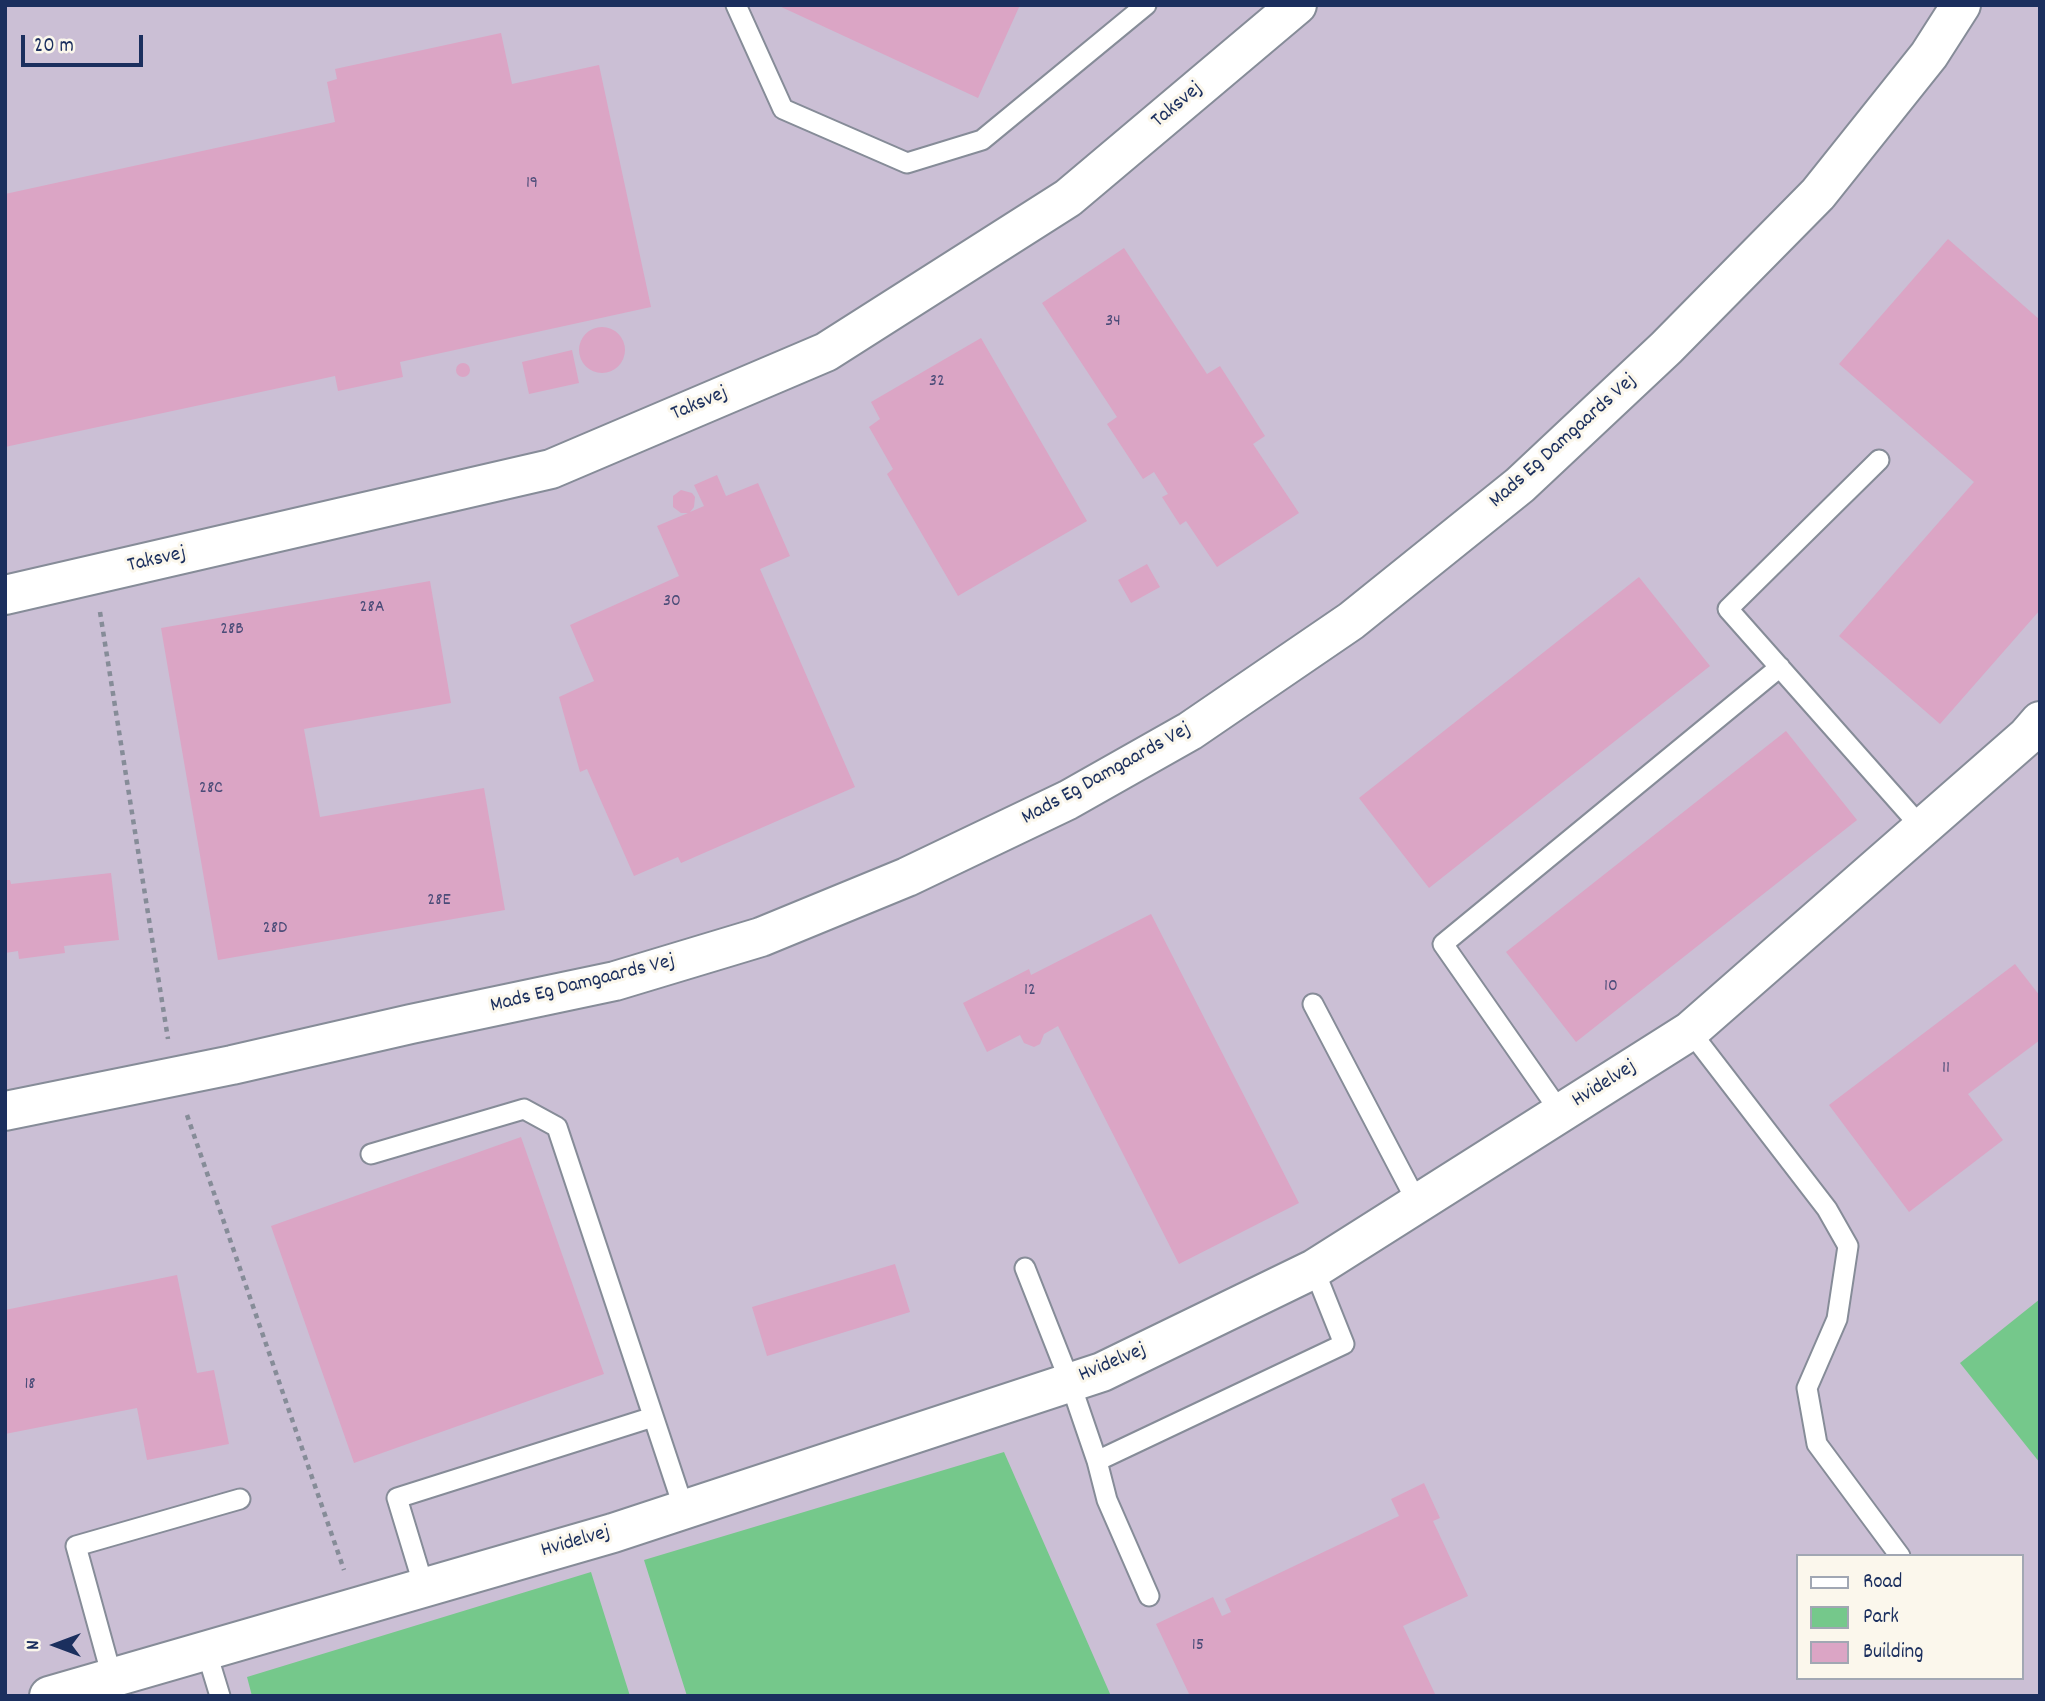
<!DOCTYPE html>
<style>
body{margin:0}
#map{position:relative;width:2045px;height:1701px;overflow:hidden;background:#f0ead1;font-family:Dekko,sans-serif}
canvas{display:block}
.frame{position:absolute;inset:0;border:7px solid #1b2f5e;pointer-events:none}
.legend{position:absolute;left:1796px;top:1554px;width:228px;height:126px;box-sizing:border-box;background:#fbf7ec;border:2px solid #a1a7b3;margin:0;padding:9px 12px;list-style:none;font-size:21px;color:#1b2f5e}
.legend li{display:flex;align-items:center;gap:14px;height:35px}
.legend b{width:35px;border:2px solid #a1a7b3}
.north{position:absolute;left:21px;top:1610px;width:70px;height:70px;-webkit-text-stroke:5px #fbf7ec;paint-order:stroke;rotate:270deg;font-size:19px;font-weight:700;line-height:28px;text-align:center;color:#1b2f5e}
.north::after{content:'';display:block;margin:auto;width:24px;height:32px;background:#1b2f5e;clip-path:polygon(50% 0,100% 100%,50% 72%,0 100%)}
.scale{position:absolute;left:21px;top:35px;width:122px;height:32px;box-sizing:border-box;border:4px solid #1b2f5e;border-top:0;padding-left:9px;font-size:21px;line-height:24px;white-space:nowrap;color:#1b2f5e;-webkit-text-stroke:5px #fbf7ec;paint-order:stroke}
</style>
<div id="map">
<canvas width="2045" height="1701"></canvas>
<div class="frame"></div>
<ul class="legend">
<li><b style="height:9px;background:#fff"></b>Road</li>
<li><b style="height:19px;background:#75c88b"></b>Park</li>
<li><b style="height:19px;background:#dba5c5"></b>Building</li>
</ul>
<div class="north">N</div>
<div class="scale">20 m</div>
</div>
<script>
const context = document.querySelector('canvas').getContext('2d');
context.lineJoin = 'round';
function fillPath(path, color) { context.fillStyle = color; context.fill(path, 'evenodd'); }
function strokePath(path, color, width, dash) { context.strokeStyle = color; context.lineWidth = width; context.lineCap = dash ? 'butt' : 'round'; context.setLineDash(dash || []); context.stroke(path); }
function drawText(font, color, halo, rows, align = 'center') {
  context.font = font + ' Dekko,sans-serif'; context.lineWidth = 6; context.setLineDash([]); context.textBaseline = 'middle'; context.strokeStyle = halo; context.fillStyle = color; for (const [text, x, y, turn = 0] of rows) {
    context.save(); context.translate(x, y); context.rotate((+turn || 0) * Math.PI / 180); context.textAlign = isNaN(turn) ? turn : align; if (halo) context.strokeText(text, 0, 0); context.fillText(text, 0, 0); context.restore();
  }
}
fillPath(new Path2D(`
 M 5,5 L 2040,5 L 2040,1696 L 5,1696 ZM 1798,1556 L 2022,1556 L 2022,1678 L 1798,1678 Z`), '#cbbfd5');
fillPath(new Path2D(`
 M 2040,1299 L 2040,1463 L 1960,1363 Z
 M 1004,1452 L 1111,1696 L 687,1696 L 644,1560 Z
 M 591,1572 L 630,1696 L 252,1696 L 247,1677 Z`), '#75c88b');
fillPath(new Path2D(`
 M 777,5 L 1020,5 L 978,98 Z
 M 501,33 L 512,84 L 599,65 L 651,307 L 400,362 L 403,377 L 338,391 L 335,376 L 5,447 L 5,194 L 335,122 L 327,82 L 337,79 L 335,69 Z
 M 1948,239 L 2040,320 L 2040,610 L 1940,724 L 1839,636 L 1974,482 L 1839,364 Z
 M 1124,248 L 1207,374 L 1220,366 L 1265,436 L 1253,444 L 1299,513 L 1217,567 L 1186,521 L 1180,525 L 1162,497 L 1168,494 L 1154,472 L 1143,479 L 1107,424 L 1117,417 L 1042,303 Z
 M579 350a23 23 0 1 1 46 0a23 23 0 1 1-46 0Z
 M 981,338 L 1087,521 L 958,596 L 887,474 L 893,469 L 869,427 L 880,419 L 871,402 Z
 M 572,350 L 579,383 L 529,394 L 522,362 Z
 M456 370a7 7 0 1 1 14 0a7 7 0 1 1-14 0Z
 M 717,475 L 726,496 L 758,483 L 790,556 L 760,569 L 855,787 L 681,863 L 678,857 L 634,876 L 587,769 L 580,772 L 559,697 L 594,681 L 570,625 L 679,576 L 657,526 L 688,513 L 681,513 L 673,507 L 673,496 L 681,490 L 692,493 L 695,497 L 694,507 L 690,512 L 704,506 L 694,485 Z
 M 1147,564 L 1160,587 L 1131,603 L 1118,580 Z
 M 1639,577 L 1710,666 L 1429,888 L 1359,798 Z
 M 430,581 L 451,703 L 304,729 L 320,817 L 484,788 L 505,910 L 218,960 L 161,628 Z
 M 1786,731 L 1857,820 L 1576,1042 L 1506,952 Z
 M 111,873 L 119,940 L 64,946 L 65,953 L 19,959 L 18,951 L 5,953 L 5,880 L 10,880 L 11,884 Z
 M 1151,914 L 1299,1203 L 1179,1264 L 1058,1026 L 1044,1034 L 1040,1044 L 1034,1047 L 1024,1043 L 1020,1035 L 987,1052 L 963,1003 L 1029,969 L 1031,975 Z
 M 2015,964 L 2040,996 L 2040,1040 L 1968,1094 L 2003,1140 L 1909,1212 L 1829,1105 Z
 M 521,1137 L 604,1374 L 354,1463 L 271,1226 Z
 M 895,1264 L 910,1312 L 767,1356 L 752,1307 Z
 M 177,1275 L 197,1373 L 214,1370 L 229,1444 L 147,1460 L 137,1408 L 5,1434 L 5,1310 Z
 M 1424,1483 L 1440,1518 L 1433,1521 L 1468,1596 L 1403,1626 L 1436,1696 L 1190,1696 L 1156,1624 L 1213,1597 L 1222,1616 L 1231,1612 L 1225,1599 L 1399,1516 L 1391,1499 Z`), '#dba5c5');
const service = new Path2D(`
 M 736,5 L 783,109 L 907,163 L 982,140 L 1146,5
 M 1879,460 L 1728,609 L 1922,828
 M 1313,1004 L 1418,1204
 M 1690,1031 L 1827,1209 L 1848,1246 L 1837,1319 L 1807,1388 L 1817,1444 L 1900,1556
 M 1561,1113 L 1443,944 L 1780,667
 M 371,1154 L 524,1109 L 557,1127 L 684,1509
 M 1025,1268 L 1070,1382 L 1097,1461 L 1344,1344 L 1314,1269
 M 1097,1461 L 1107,1500 L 1149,1596
 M 424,1587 L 397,1498 L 653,1417
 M 206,1650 L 220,1696
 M 112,1677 L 76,1546 L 240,1499`);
const minor = new Path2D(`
 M 5,595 L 551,469 L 826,352 L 1068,198 L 1297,5
 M 5,1111 L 232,1065 L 411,1024 L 615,981 L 761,937 L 907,877 L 1068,800 L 1190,731 L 1351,621 L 1520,485 L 1666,348 L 1818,194 L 1929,55 L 1961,5
 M 49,1696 L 613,1533 L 1102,1372 L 1314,1269 L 1690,1031 L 2027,736 L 2040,721`);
strokePath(service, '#868c98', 23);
strokePath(minor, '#868c98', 42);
strokePath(new Path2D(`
 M 100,612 L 168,1039
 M 187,1115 L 344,1570`), '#868c98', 4.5, [5, 5]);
strokePath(service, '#fff', 19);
strokePath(minor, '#fff', 38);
drawText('18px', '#4b4c78', null, [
 ["19",532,185],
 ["34",1113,323],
 ["32",937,383],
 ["30",672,603],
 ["28A",372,609],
 ["28B",232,631],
 ["28C",211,790],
 ["28E",439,902],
 ["28D",275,930],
 ["10",1611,988],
 ["12",1030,992],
 ["11",1946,1070],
 ["18",30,1386],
 ["15",1198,1647]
]);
drawText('21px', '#1b2f5e', '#fbf7ec', [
 ["Taksvej",1178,106,-40],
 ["Taksvej",700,405,-23],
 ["Mads Eg Damgaards Vej",1564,442,-42],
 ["Taksvej",157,561,-13],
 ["Mads Eg Damgaards Vej",1107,775,-29],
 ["Mads Eg Damgaards Vej",583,985,-14],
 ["Hvidelvej",1605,1085,-32],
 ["Hvidelvej",1113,1364,-23],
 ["Hvidelvej",576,1543,-16]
]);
</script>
